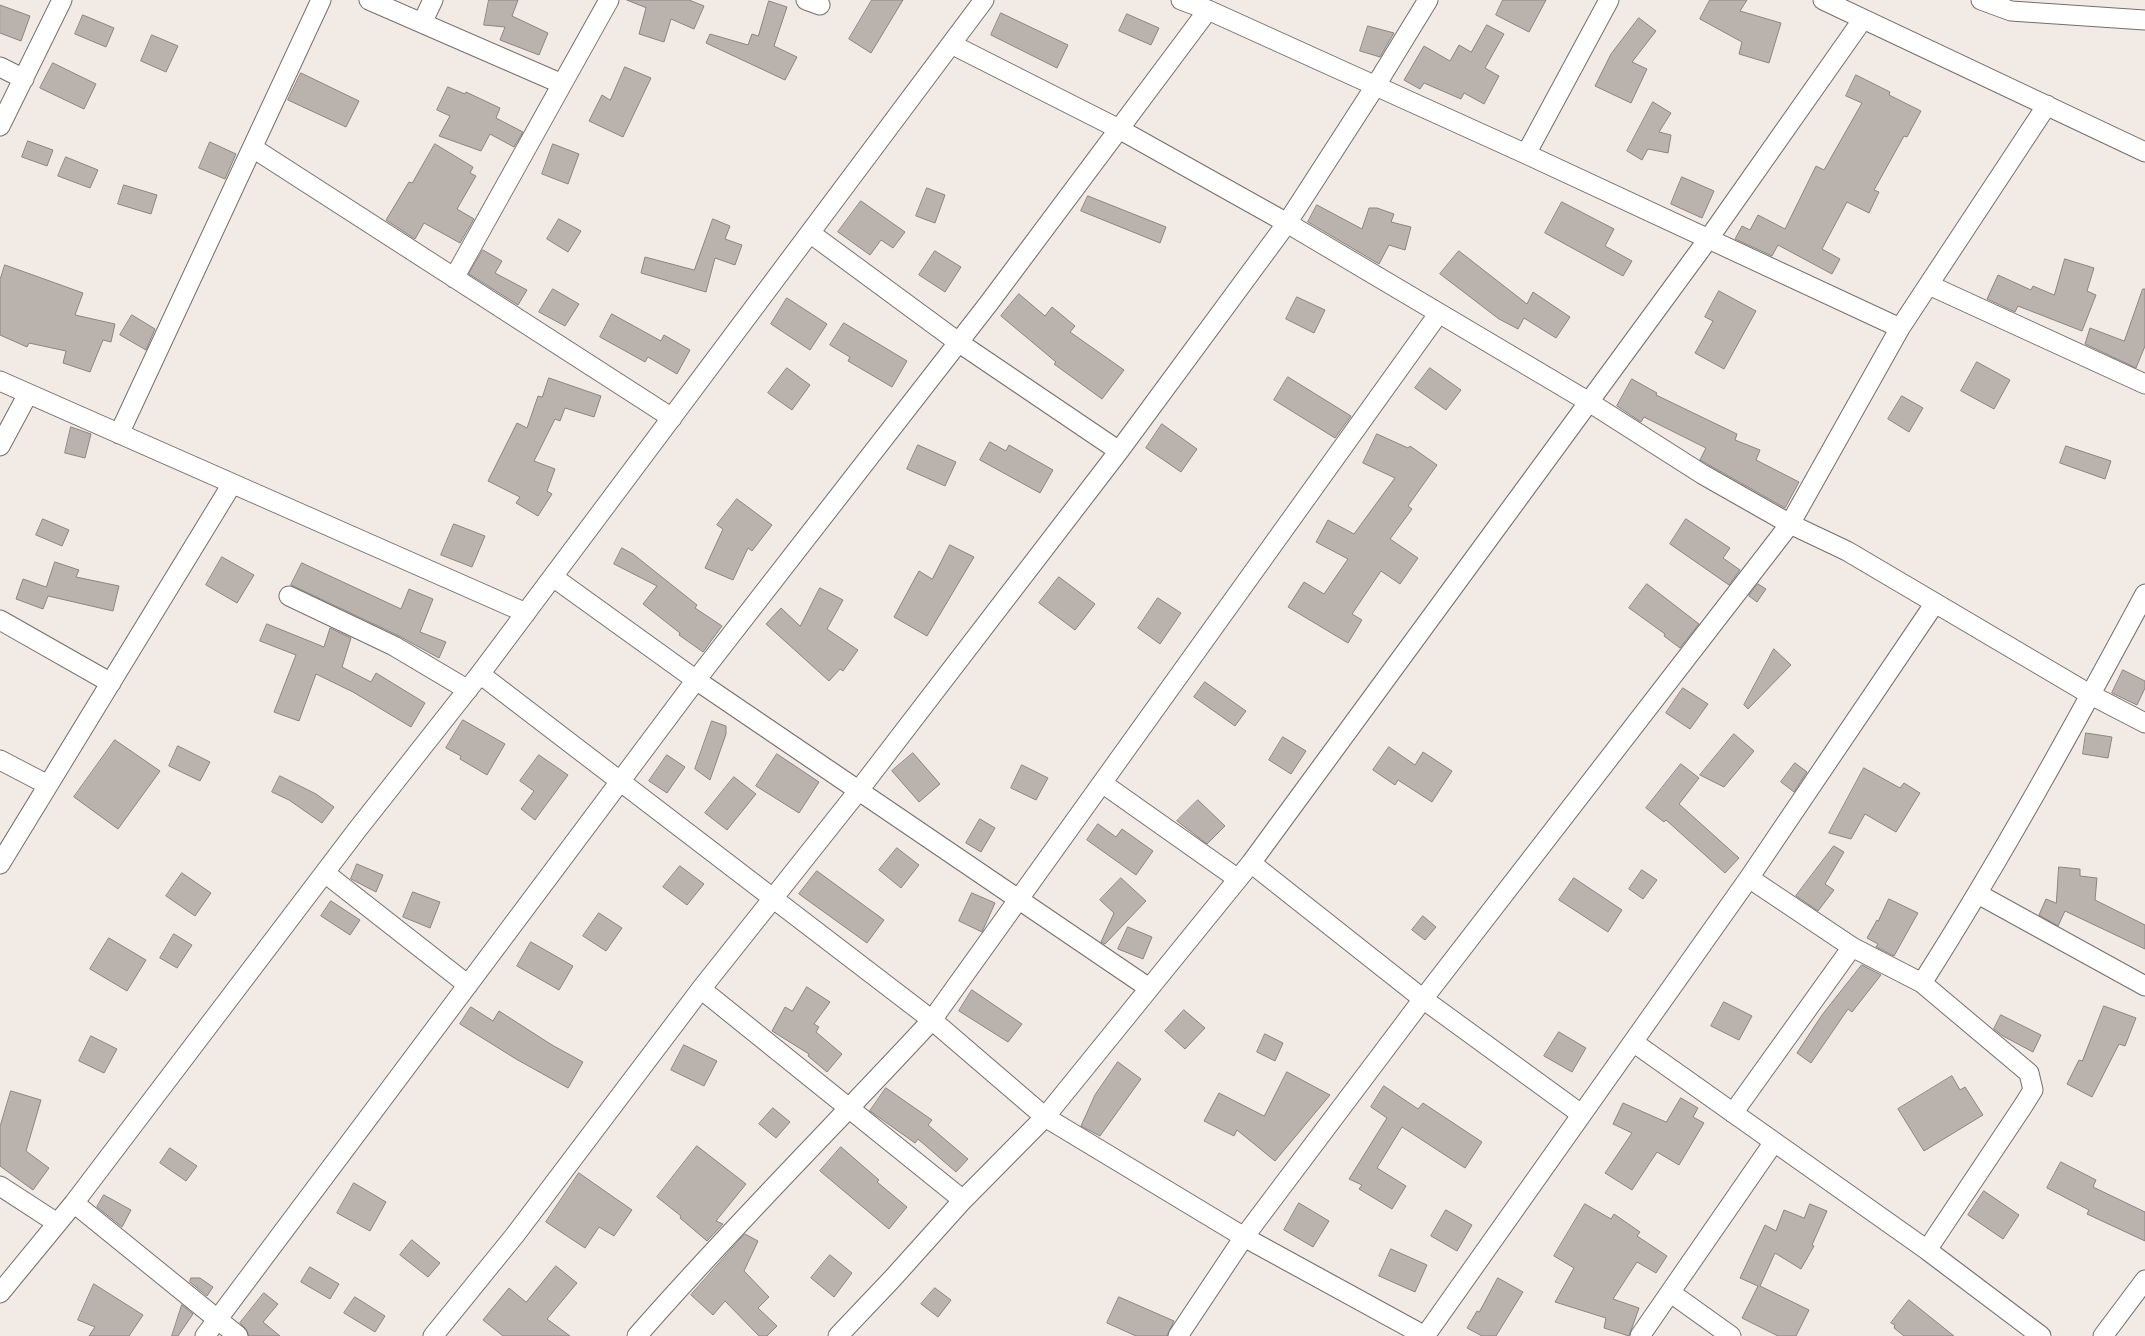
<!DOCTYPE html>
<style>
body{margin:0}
canvas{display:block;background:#f1eae5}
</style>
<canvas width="2145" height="1336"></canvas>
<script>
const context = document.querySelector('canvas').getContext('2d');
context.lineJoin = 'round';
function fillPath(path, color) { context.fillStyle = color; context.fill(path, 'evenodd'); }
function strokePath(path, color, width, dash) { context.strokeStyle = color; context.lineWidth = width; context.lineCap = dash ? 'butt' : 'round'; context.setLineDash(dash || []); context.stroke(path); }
const building = new Path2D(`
 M 489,0 L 518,0 L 512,16 L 548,33 L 539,55 L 500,40 L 505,27 L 484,25 Z
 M 627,0 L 689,0 L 704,6 L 694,29 L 671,19 L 664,42 L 639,34 L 646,8 Z
 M 872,0 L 903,0 L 871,53 L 849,39 Z
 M 1503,0 L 1546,0 L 1529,32 L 1496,15 Z
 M 1710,0 L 1747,0 L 1740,11 L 1781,23 L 1769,63 L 1739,54 L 1742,42 L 1700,19 Z
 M 769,1 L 787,7 L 774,46 L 797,57 L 785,80 L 706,43 L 710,34 L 748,45 L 752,34 L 758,36 Z
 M 0,5 L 30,16 L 21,41 L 0,33 Z
 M 1001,13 L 1068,45 L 1057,68 L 991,35 Z
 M 1127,14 L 1159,28 L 1151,45 L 1119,31 Z
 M 83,15 L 114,28 L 106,47 L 75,34 Z
 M 1639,18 L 1656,31 L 1632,62 L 1647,69 L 1631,103 L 1595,86 L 1611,54 Z
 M 1487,25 L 1504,34 L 1485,68 L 1499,76 L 1484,104 L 1464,93 L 1461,99 L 1424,83 L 1420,89 L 1404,80 L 1424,46 L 1450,61 L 1459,45 L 1471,52 Z
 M 1368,26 L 1394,33 L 1380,57 L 1360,51 Z
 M 152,35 L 178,46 L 166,72 L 141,61 Z
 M 53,63 L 96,84 L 84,109 L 40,88 Z
 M 625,67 L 651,78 L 623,137 L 589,121 L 602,95 L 610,100 Z
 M 301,73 L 359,101 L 346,127 L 288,100 Z
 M 1856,75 L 1890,92 L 1889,95 L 1921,111 L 1907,137 L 1904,136 L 1874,190 L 1879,192 L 1869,213 L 1847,202 L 1822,249 L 1840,259 L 1832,274 L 1778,245 L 1772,256 L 1735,239 L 1742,226 L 1750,230 L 1758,215 L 1785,229 L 1816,166 L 1824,170 L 1862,103 L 1846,96 Z
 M 448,87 L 465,94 L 466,92 L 500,108 L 496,118 L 523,132 L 514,147 L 490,134 L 481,151 L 439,136 L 450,116 L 437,110 Z
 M 1653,102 L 1671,113 L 1659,132 L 1671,135 L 1668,153 L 1648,149 L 1642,160 L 1627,151 Z
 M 28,141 L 53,150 L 47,166 L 22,157 Z
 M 210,142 L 236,154 L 225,179 L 199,168 Z
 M 435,144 L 473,167 L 470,173 L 476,176 L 457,209 L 474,219 L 460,243 L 424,223 L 415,239 L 386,220 L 409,182 L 412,183 Z
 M 553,144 L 579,154 L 568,184 L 542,174 Z
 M 66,157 L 98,170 L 90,188 L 58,176 Z
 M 1682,177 L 1714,191 L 1702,218 L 1671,204 Z
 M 124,185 L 157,195 L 151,214 L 118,204 Z
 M 927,188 L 945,195 L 935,223 L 916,216 Z
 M 1088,196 L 1166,227 L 1160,243 L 1081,211 Z
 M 861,201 L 905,232 L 893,248 L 881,240 L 870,255 L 838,232 Z
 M 1562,202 L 1614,229 L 1605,246 L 1632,261 L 1623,276 L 1545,233 Z
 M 1317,205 L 1362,229 L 1369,208 L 1377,208 L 1394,214 L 1391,222 L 1411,227 L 1405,250 L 1389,245 L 1379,264 L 1308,222 Z
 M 559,219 L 581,231 L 568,252 L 547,239 Z
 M 713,219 L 730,226 L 725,239 L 742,245 L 735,265 L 715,258 L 706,292 L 641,273 L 645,257 L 694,270 Z
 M 483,250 L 502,261 L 495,273 L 527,290 L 518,305 L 469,274 Z
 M 935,251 L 961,267 L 945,292 L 919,275 Z
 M 1459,251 L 1527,304 L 1533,292 L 1570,317 L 1556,338 L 1524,318 L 1518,329 L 1499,319 L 1440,274 Z
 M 2065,259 L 2094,268 L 2087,291 L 2096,295 L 2082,331 L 2018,306 L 2015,312 L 1987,299 L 1998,275 L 2031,290 L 2033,286 L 2054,295 Z
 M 5,265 L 83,293 L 75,315 L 115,324 L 111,342 L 103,340 L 90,372 L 63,363 L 66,351 L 29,343 L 27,347 L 0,335 L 0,280 Z
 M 553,289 L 579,304 L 565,326 L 539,312 Z
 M 2143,289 L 2145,289 L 2145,346 L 2136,368 L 2085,344 L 2090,328 L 2124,341 Z
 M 1719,291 L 1756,311 L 1724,369 L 1695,353 L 1713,321 L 1705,317 Z
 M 1019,294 L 1045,316 L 1052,307 L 1075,326 L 1070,332 L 1124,370 L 1102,399 L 1054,364 L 1056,362 L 1001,316 Z
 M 1297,297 L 1325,310 L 1314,333 L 1286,319 Z
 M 787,298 L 827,324 L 810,350 L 771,324 Z
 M 612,314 L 661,341 L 664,335 L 690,350 L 677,374 L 648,357 L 645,362 L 600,337 Z
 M 132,315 L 155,329 L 146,350 L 120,335 Z
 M 844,323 L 907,361 L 892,387 L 848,361 L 850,357 L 830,345 Z
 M 1977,362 L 2010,380 L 1994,409 L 1961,391 Z
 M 787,368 L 810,385 L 792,410 L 768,393 Z
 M 1430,368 L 1461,390 L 1446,410 L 1415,388 Z
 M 1288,377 L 1351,416 L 1335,438 L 1274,400 Z
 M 549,378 L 601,396 L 594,417 L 565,408 L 560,421 L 555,419 L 534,461 L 555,469 L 547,491 L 552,494 L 538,516 L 516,503 L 520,497 L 488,481 L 517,423 L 527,428 L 538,396 L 542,397 Z
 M 1632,379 L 1657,393 L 1656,395 L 1737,434 L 1735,440 L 1760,450 L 1756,460 L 1799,482 L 1785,508 L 1700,460 L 1706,448 L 1644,417 L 1641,422 L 1617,406 Z
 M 1902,396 L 1923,408 L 1909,432 L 1888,419 Z
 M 1162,424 L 1197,449 L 1181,472 L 1146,448 Z
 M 71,427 L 91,434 L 85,458 L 65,453 Z
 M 1377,434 L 1408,448 L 1410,446 L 1437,465 L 1408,506 L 1412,509 L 1390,539 L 1418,558 L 1400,584 L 1381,571 L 1352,614 L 1362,620 L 1348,643 L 1288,607 L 1304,582 L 1324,594 L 1348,559 L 1316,542 L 1328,520 L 1354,534 L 1395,478 L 1363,463 Z
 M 990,442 L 1006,451 L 1009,445 L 1053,470 L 1040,493 L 980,460 Z
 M 918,445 L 956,462 L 945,486 L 907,469 Z
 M 2066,446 L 2111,461 L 2105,479 L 2060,463 Z
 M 737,499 L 772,525 L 752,551 L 748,548 L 733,580 L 705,568 L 723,529 L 717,525 Z
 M 43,519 L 69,530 L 62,546 L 36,535 Z
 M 1686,519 L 1730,548 L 1723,558 L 1740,570 L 1729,585 L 1670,544 Z
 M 454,524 L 485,536 L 472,567 L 441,555 Z
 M 950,545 L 974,557 L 927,636 L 894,617 L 919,571 L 932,579 Z
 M 622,548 L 633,554 L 697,605 L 695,608 L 722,626 L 703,652 L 679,635 L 680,633 L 643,604 L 657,586 L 614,564 Z
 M 222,557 L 254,575 L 237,603 L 206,585 Z
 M 55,562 L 79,570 L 76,577 L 119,586 L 113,611 L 48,596 L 43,609 L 16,599 L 23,579 L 46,587 Z
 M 302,563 L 401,609 L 409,589 L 433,599 L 420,632 L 446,642 L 439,658 L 399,636 L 291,585 Z
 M 1059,577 L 1095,604 L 1075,630 L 1039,603 Z
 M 1647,584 L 1699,624 L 1680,648 L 1664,636 L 1665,634 L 1629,608 Z
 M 1758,584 L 1766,589 L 1757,602 L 1749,596 Z
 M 820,588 L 843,600 L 827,629 L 858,650 L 843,671 L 840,669 L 829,681 L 766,624 L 781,608 L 800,626 Z
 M 1158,598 L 1181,613 L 1160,644 L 1138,628 Z
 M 267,624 L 324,647 L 330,628 L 351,638 L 342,667 L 371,682 L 376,673 L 425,703 L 411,727 L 353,692 L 316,674 L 299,721 L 274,712 L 296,655 L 260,641 Z
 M 1774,649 L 1791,665 L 1748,709 L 1744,705 Z
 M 2123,670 L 2145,681 L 2145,688 L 2137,705 L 2112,693 Z
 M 1205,682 L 1246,711 L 1235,726 L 1194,697 Z
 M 1683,688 L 1708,704 L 1690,729 L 1666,713 Z
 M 463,720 L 505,744 L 487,775 L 460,759 L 461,756 L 446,748 Z
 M 712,721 L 726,726 L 726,734 L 710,780 L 695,769 Z
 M 2086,733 L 2112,737 L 2108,758 L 2083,754 Z
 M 1734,734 L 1754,751 L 1724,787 L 1700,775 Z
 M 1283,737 L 1306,751 L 1291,774 L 1269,760 Z
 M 115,740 L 160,771 L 118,829 L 74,797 Z
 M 178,746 L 210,762 L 200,781 L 169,766 Z
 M 1389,747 L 1415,765 L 1423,752 L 1452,771 L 1432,802 L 1398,780 L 1395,785 L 1373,770 Z
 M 913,753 L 940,784 L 919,802 L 892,771 Z
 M 777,754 L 819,782 L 799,813 L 756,786 Z
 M 539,755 L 568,775 L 535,820 L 521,809 L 534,791 L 520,781 Z
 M 667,755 L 685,767 L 667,793 L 649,781 Z
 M 1795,763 L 1807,772 L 1794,792 L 1781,782 Z
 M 1681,764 L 1699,778 L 1679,804 L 1739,858 L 1725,873 L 1666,820 L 1664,822 L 1646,808 Z
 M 1022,765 L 1048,778 L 1036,800 L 1011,788 Z
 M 1864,768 L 1900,788 L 1904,783 L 1920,793 L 1896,832 L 1865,814 L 1851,839 L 1829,833 Z
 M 280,776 L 316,794 L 334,807 L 322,823 L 289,800 L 272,792 Z
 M 734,777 L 756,794 L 727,830 L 705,813 Z
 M 1198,800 L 1225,826 L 1207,844 L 1177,821 Z
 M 980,819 L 995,828 L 981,852 L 966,843 Z
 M 1098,824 L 1116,837 L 1122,829 L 1153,851 L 1136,875 L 1087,840 Z
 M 1834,846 L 1844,852 L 1825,884 L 1834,890 L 1818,911 L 1796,896 Z
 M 897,848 L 919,865 L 901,888 L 879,870 Z
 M 357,864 L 383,875 L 376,892 L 351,879 Z
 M 680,866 L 704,884 L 687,905 L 663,887 Z
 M 2059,867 L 2080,869 L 2080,876 L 2097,878 L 2095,900 L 2145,925 L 2145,949 L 2065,911 L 2058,926 L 2039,915 L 2046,899 L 2056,903 Z
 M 1642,870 L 1657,880 L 1643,899 L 1629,889 Z
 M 817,871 L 884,920 L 867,943 L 799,894 Z
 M 182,873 L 211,893 L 195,916 L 166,896 Z
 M 1121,878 L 1146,901 L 1105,944 L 1101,942 L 1114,913 L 1100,900 Z
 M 1574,878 L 1622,910 L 1608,932 L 1559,900 Z
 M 413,892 L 440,902 L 430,928 L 403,917 Z
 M 972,893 L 995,903 L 982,932 L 959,921 Z
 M 1889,899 L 1918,913 L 1894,956 L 1876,947 L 1878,944 L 1867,938 L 1877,920 L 1878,921 Z
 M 331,901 L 360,920 L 350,935 L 321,916 Z
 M 599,913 L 622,928 L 606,951 L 583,936 Z
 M 1423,916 L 1436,927 L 1425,940 L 1412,930 Z
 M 1128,927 L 1152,937 L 1143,959 L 1118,949 Z
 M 174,934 L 192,945 L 177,968 L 160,958 Z
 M 109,938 L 146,960 L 127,991 L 90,969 Z
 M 531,942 L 573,966 L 559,990 L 517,966 Z
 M 1862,965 L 1881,975 L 1852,1012 L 1848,1009 L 1811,1063 L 1797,1053 L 1822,1015 Z
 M 807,987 L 830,1002 L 814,1024 L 819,1027 L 816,1032 L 842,1054 L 827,1072 L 808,1056 L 809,1054 L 772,1031 L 785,1007 L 792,1011 Z
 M 972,990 L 1022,1024 L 1008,1042 L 959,1011 Z
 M 1724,1002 L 1752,1016 L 1739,1040 L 1711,1026 Z
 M 2104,1006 L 2136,1018 L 2125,1046 L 2119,1044 L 2092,1097 L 2067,1084 L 2079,1060 L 2082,1061 Z
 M 471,1007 L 493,1021 L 499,1011 L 552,1045 L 583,1062 L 568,1088 L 516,1059 L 460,1024 Z
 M 1184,1010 L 1205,1028 L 1185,1049 L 1165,1031 Z
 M 2001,1015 L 2041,1035 L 2033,1052 L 2003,1036 L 1994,1029 Z
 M 1559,1032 L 1586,1048 L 1572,1072 L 1544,1056 Z
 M 1265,1034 L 1283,1043 L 1275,1061 L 1257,1052 Z
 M 91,1036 L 117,1049 L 104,1073 L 79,1061 Z
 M 684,1045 L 717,1061 L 704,1086 L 671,1070 Z
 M 1118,1062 L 1141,1079 L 1100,1136 L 1081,1126 L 1095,1095 Z
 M 1287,1072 L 1330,1095 L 1275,1161 L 1237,1130 L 1234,1136 L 1204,1121 L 1219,1093 L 1264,1116 Z
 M 1952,1076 L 1960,1090 L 1965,1087 L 1983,1115 L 1924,1151 L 1898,1109 Z
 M 1384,1086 L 1418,1109 L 1423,1103 L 1482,1142 L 1465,1168 L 1402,1127 L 1377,1168 L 1406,1186 L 1392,1209 L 1359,1189 L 1362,1185 L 1349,1179 L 1387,1118 L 1371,1107 Z
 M 886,1088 L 932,1120 L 928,1125 L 968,1159 L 956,1172 L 918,1139 L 915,1143 L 870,1111 Z
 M 11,1091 L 41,1100 L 26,1151 L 49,1168 L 33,1190 L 0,1166 L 0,1127 Z
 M 1681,1098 L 1698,1108 L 1693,1117 L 1704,1123 L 1679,1165 L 1657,1152 L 1632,1190 L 1605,1173 L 1632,1133 L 1613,1124 L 1623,1103 L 1666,1122 Z
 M 773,1108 L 790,1122 L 776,1138 L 759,1124 Z
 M 697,1146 L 746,1184 L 716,1221 L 723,1224 L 707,1241 L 680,1218 L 681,1216 L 657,1197 Z
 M 841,1147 L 879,1180 L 877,1182 L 907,1207 L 889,1229 L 820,1171 Z
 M 170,1148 L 197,1166 L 186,1181 L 160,1163 Z
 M 2061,1162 L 2096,1180 L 2093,1187 L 2145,1212 L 2145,1241 L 2087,1214 L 2089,1210 L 2047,1188 Z
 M 579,1173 L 632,1210 L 614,1236 L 599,1227 L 585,1248 L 546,1222 Z
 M 354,1183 L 386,1202 L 370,1231 L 337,1213 Z
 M 1984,1191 L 2019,1215 L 2003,1239 L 1968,1215 Z
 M 104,1195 L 131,1210 L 122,1227 L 97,1207 Z
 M 1299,1203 L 1329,1221 L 1313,1247 L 1284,1230 Z
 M 1585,1204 L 1611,1219 L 1614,1214 L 1640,1232 L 1637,1236 L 1667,1256 L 1656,1273 L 1637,1262 L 1613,1299 L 1639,1308 L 1629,1336 L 1604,1328 L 1606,1318 L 1555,1302 L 1574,1268 L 1554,1256 Z
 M 1810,1204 L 1827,1211 L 1812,1245 L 1814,1246 L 1801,1269 L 1775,1253 L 1760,1286 L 1809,1310 L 1796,1336 L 1778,1336 L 1742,1318 L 1758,1286 L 1740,1278 L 1765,1225 L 1776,1231 L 1784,1210 L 1804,1218 Z
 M 1446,1210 L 1472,1225 L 1457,1251 L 1431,1236 Z
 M 745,1234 L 758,1241 L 744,1271 L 769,1297 L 758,1308 L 777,1326 L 767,1336 L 759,1336 L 725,1301 L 713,1315 L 691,1295 Z
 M 412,1240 L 440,1263 L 428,1277 L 400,1255 Z
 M 1391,1249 L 1427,1265 L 1415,1292 L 1379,1276 Z
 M 830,1255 L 852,1273 L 834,1297 L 811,1278 Z
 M 556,1266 L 577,1283 L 547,1319 L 570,1336 L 503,1336 L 483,1320 L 509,1288 L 526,1302 Z
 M 310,1267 L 339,1284 L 330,1299 L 301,1282 Z
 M 191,1278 L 200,1278 L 213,1287 L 207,1296 L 190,1282 Z
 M 1498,1278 L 1523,1292 L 1496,1336 L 1482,1336 L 1467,1328 L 1477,1311 L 1479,1312 Z
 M 94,1284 L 143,1315 L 129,1336 L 89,1336 L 95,1327 L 78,1320 Z
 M 935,1288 L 951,1300 L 938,1317 L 921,1304 Z
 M 264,1293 L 278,1304 L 263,1322 L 280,1336 L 249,1336 L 245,1328 L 240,1323 Z
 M 355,1297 L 385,1316 L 375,1332 L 344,1313 Z
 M 1119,1297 L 1174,1321 L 1167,1336 L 1136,1336 L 1107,1323 Z
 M 1909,1300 L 1954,1336 L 1904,1336 L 1894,1328 L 1895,1325 L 1891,1323 Z
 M 182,1305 L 193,1314 L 178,1336 L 172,1336 Z`);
fillPath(building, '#b9b2ad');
strokePath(building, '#8c8580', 1);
const minor = new Path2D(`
 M 369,0 L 562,84
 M 806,0 L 820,5
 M 1181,0 L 1208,10 L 1526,154 L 1900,328
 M 1823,0 L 2145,152
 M 1981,0 L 2011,11 L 2145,20
 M 422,23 L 433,0
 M 951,44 L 1119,129 L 1287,223 L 1589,402 L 1702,474 L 1790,524 L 1847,551 L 2091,695 L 2145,723
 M 0,67 L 24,79
 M 0,126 L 62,0
 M 253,148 L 672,418
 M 1526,154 L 1609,0
 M 810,233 L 958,342 L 1119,451
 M 454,278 L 609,0
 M 1929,285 L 2145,384
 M 0,381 L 526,613
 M 119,434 L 321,0
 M 0,446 L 28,394
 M 553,577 L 696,680 L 1149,988
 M 289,596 L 394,646 L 468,690
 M 0,620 L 111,683
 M 480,674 L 932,1020 L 1045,1117 L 1244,1237 L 1425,1336
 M 0,760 L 48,785
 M 1102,783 L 1238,879
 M 1251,863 L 1423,999 L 1581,1114
 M 0,864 L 232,484
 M 325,873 L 468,985
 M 1749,878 L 1852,947 L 1922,983 L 2029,1073 L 2033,1090 L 2023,1106 L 1927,1250
 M 1978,894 L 2145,986
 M 1922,983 C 2002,857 2074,726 2145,594
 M 701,989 L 963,1200
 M 1633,1042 L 1927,1250 L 2041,1336
 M 1733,1113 L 1852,947
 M 0,1186 L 57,1223
 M 74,1203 L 238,1336
 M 0,1293 L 74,1203 L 357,830 L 480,674 L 984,0
 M 1671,1293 L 1731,1336
 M 205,1336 L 696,680 L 989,303 L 1208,10
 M 433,1336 L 515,1235 L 701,989 L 859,790 L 1119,451 L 1287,223 L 1376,85 L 1428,0
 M 637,1336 C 732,1227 834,1126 932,1020 L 1439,313
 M 838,1336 L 893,1278 L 963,1200 L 1045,1117 L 1251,863 L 1709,238 L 1863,19
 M 1178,1336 L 1244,1237 L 1423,999 L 1790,524 L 1900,328 L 2047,105
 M 1425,1336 L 1749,878 L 1935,603
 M 1640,1336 L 1774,1142
 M 2103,1336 L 2145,1280`);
strokePath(minor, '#756f6a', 21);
strokePath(minor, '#fff', 19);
</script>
